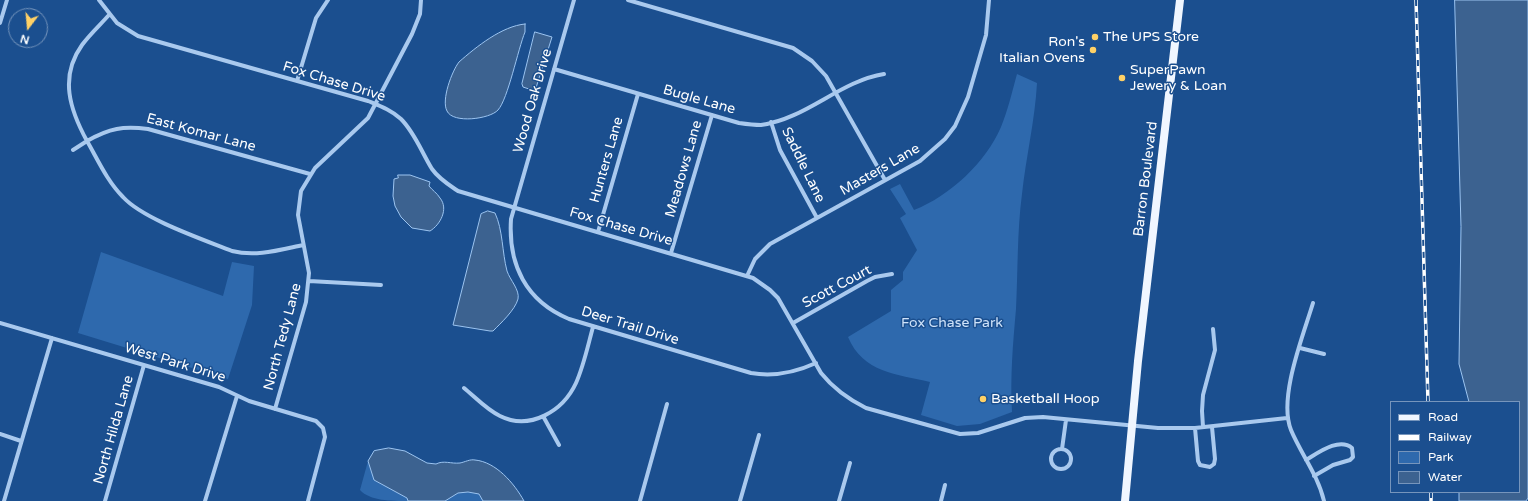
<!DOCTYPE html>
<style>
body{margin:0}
#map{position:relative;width:1528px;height:501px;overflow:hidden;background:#1b4f8f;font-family:"Varela Round",sans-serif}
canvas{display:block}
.legend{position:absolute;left:1390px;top:401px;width:130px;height:92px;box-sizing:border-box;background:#1b4f8f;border:1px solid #7695bc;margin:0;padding:5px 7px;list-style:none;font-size:12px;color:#fff}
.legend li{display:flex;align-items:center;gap:8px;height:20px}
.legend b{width:20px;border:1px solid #7695bc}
.north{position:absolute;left:8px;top:8px;width:40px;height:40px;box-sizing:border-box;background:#1b4f8f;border:1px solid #7695bc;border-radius:50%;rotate:196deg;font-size:11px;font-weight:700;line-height:16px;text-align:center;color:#fff}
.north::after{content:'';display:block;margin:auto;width:14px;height:18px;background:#ffd166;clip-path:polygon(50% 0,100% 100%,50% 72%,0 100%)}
</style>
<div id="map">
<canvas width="1528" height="501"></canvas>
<ul class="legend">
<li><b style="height:5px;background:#f0f6ff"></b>Road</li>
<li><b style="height:5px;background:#fff"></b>Railway</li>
<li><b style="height:11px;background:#2e69ad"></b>Park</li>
<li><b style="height:11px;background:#3c6290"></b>Water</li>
</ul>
<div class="north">N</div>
</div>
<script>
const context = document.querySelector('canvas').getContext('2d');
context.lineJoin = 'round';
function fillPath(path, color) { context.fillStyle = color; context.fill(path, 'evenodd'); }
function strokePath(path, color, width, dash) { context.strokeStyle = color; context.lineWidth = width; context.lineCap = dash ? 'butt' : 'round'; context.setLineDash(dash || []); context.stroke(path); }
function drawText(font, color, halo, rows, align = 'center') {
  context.font = font + ' "Varela Round",sans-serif'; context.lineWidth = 3; context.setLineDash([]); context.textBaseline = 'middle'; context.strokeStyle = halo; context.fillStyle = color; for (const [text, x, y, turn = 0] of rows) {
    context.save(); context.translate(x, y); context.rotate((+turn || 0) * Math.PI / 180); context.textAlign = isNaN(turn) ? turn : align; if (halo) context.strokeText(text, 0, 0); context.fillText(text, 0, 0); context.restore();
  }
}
fillPath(new Path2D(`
 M 1017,74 L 1037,83 C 1035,120 1026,157 1022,194 C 1017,232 1018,270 1016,309 C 1013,343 1010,377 1012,412 L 980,424 L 957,426 L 921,415 L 930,382 C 897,374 863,373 848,337 L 891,311 L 891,290 L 903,280 L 903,272 L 917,250 L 900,218 L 906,214 L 890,189 L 900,184 L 914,210 C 950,196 986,162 1001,127 C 1008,110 1012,92 1017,74 Z
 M 101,252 L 223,296 L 232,262 L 254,266 L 252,305 L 228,379 L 78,333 Z
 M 368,461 L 374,480 L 407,498 L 408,501 C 391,501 370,501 360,490 Z
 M 468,492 L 479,494 L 483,501 L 445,501 L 458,493 Z`), '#2e69ad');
const water = new Path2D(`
 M 1455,0 L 1528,0 L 1528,498 L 1526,501 L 1459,501 L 1459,492 L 1519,492 L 1519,402 L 1469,402 L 1459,364 L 1461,227 Z
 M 525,24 L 525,32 C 518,49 508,99 498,110 C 490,119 453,124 447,111 C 441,100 452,71 459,62 C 476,47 502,26 525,24 Z
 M 535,32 L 552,37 L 535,91 L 523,87 L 522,84 Z
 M 398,175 L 410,175 L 430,182 L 429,186 C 432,190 437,193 440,198 C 449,209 440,225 430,231 L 412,228 L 401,217 L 395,206 L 393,196 L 394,179 L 398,178 Z
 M 488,211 L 495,213 C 503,230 502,252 507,271 C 510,280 520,290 518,299 C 515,310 501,323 493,331 L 490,331 L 453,325 L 481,214 Z
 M 389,448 L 405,451 L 427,463 L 436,464 C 444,460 451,464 460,463 C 465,462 470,459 475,460 C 496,462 514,483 524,501 L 483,501 L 479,494 L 468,492 L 458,493 L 445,501 L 408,501 L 407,498 L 374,480 L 368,461 L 374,451 Z`);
fillPath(water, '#3c6290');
strokePath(water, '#9cc4f0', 1);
strokePath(new Path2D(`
 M 99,0 L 117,23 L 138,36 L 368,101 C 380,106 391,110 401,119 C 415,133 422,153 432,169 C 439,179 449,185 458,191 L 753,278 L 770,290 L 778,298 L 821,373 C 833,388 848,399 866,408 L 960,434 L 978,433 L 1025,418 L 1043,417 L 1158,428 L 1195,428 L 1287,418
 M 574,0 L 511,219 C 508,265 526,301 569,319 L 751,373 C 774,377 794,373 816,363
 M 628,0 L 793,48 L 812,61 L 826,76 L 885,180
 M 0,23 L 7,0
 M 554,69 L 739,123 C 746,124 754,125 761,125 C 806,119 840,81 884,74
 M 297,81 L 316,18 L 328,0
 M 771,122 L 780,150 L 817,218
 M 73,150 L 87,141 C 70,110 59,77 82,45 C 90,34 100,25 109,15
 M 598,232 L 638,94
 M 303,245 C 279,250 256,257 232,251 C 202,239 143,219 123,197 C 107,181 98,160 87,141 C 110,128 123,126 148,129 L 310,174
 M 671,253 L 712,115
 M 747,276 L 755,259 L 770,244 L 920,161 L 945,139 L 955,126 L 968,97 L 986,35 L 989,0
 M 309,281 L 381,285
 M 1313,303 C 1303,336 1278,398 1291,430 C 1301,454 1318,475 1324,501
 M 0,323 L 219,387 L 249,401 L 316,421 L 323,428 L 325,437 L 308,501
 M 793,323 L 867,281 L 875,277 L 892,274
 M 1300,348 L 1324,354
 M 464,388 C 475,397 487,410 500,416 C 530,431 563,411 576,383 C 584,365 588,345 593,327
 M 275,409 L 306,302 L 309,273 L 298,215 L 301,191 L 315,168 L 368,118 L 412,34 L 420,14 L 421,0
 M 543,416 L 559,445
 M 1203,427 L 1202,411 L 1203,395 L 1215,350 L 1213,329
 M 1195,428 L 1198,461 L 1200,465 L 1210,467 L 1214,464 L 1215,459 L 1212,427
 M 0,434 L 21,441
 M 1062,449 L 1066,420
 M1051 459a10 10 0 1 1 20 0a10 10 0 1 1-20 0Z
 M 1306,460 C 1318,453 1339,437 1352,448 L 1353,457 L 1350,460 L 1333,465 L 1314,476
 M 4,501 L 52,338
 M 105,501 L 144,365
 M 205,501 L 237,396
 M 640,501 L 667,404
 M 740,501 L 759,435
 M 839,501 L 850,463
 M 941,501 L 945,485`), '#a9c9ee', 4);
strokePath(new Path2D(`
 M 1125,501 L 1138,361 L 1180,0`), '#f0f6ff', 8);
const rail = new Path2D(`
 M 1416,0 L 1428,402
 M 1431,492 L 1431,501`);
strokePath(rail, '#fff', 3.5);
strokePath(rail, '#1b4f8f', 2, [6]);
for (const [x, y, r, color] of [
 [1095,37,4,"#ffd166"],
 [1093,50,4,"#ffd166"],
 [1122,78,4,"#ffd166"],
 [983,399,4,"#ffd166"]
]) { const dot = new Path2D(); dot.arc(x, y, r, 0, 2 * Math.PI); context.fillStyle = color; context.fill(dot); strokePath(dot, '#1b4f8f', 1.5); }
drawText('14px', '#fff', '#1b4f8f', [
 ["The UPS Store",1103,37],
 ["Ron's",1085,42,"right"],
 ["Italian Ovens",1085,58,"right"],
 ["SuperPawn",1130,70],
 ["Jewery & Loan",1130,86],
 ["Basketball Hoop",991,399]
], 'left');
drawText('14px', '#fff', '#1b4f8f', [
 ["Fox Chase Drive",334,82,17],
 ["Bugle Lane",699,100,16],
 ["Wood Oak Drive",533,101,-74],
 ["East Komar Lane",201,133,15],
 ["Hunters Lane",607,160,-74],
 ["Saddle Lane",803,165,64],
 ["Meadows Lane",684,169,-74],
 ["Masters Lane",880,170,-30],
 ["Barron Boulevard",1146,179,-83],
 ["Fox Chase Drive",621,227,16],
 ["Scott Court",837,287,-28],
 ["Deer Trail Drive",630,326,17],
 ["North Tedy Lane",283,337,-75],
 ["West Park Drive",175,363,17],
 ["North Hilda Lane",114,430,-74]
]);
drawText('14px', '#cfe3fa', '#1b4f8f', [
 ["Fox Chase Park",952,323]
]);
</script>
